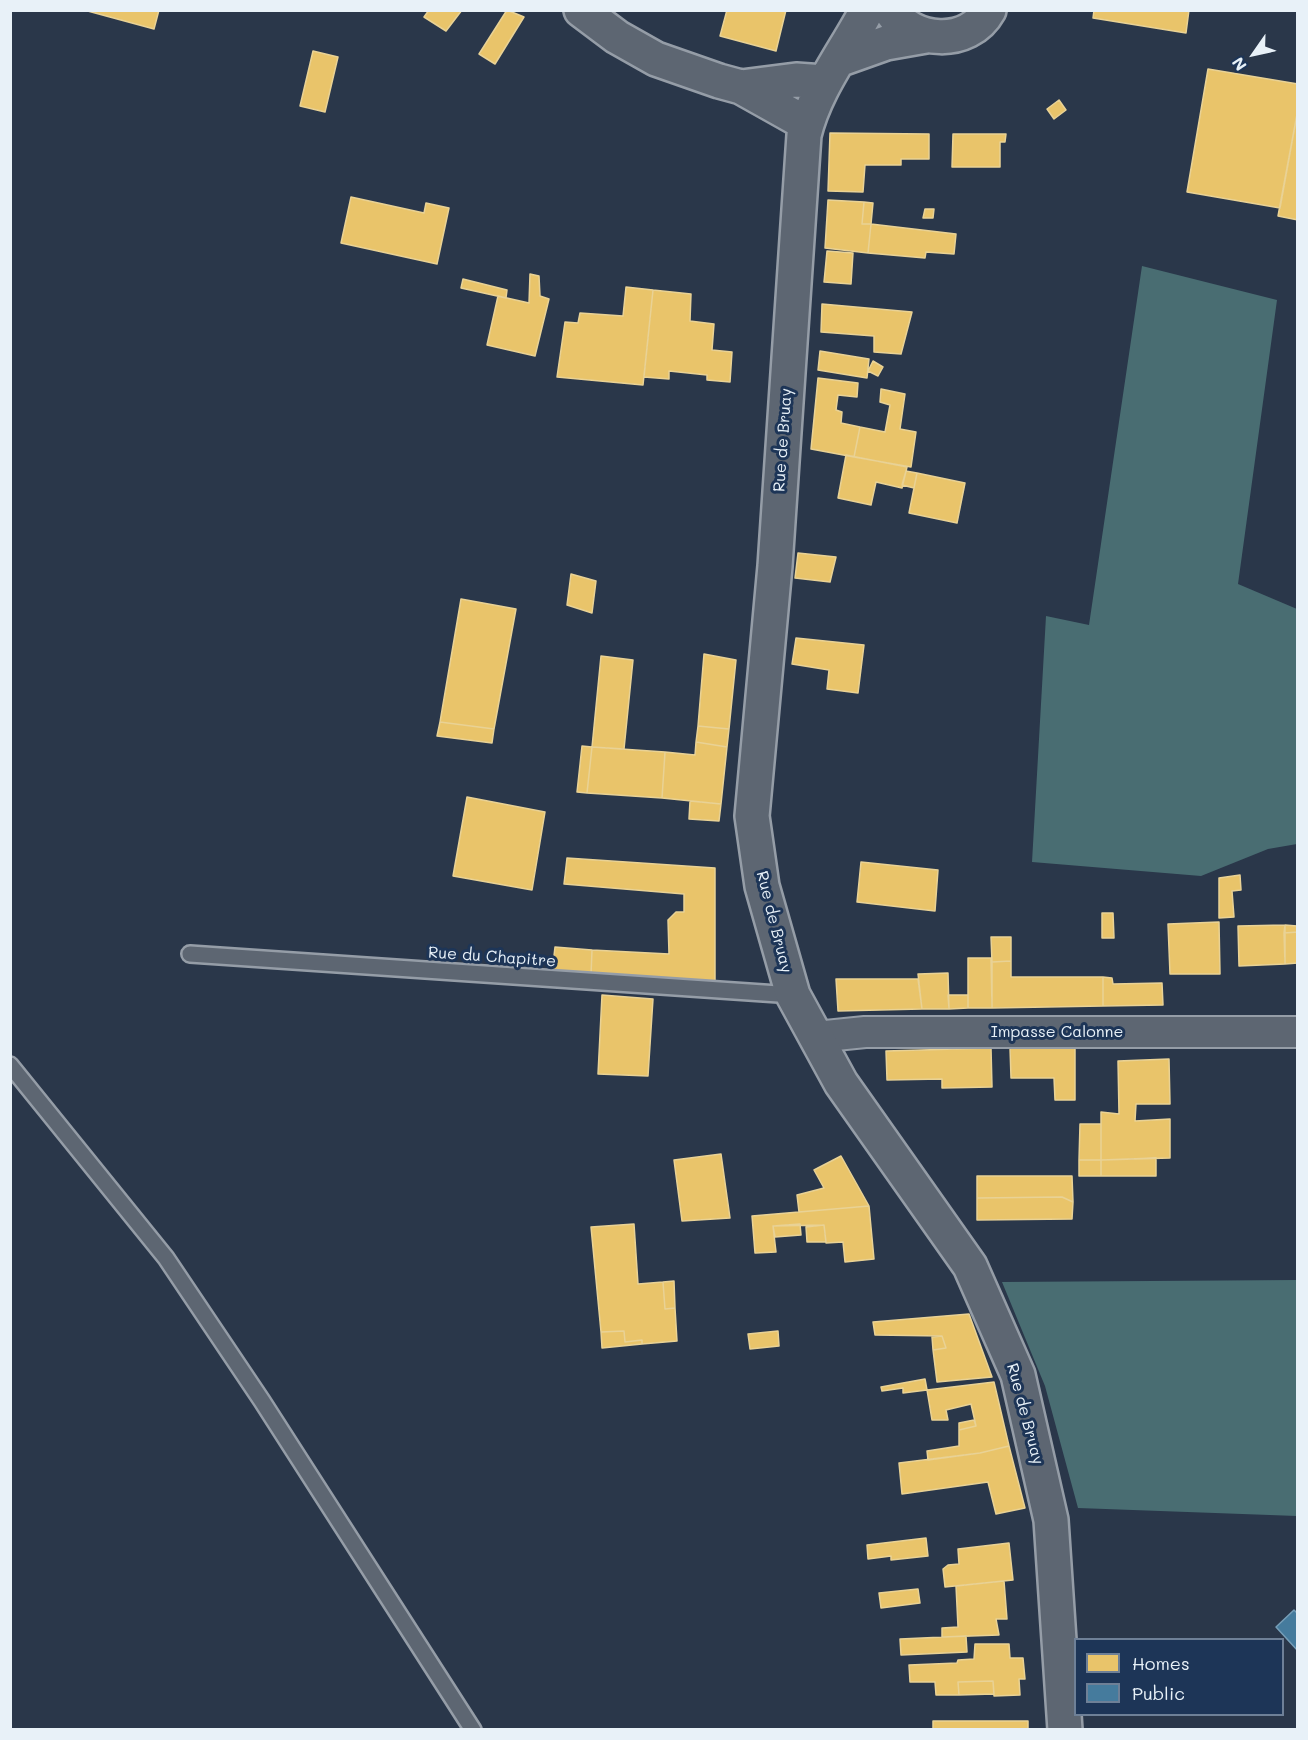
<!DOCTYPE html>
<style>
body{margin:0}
#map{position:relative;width:1308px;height:1740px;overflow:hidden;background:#2a374a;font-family:Mali,sans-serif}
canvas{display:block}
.frame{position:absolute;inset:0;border:12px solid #e8f1f8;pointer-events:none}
.legend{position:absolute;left:1074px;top:1638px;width:210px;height:78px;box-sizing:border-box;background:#1d3557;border:2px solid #6e8097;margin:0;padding:8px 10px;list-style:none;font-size:18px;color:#e8f1f8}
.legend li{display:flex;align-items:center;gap:12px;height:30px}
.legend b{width:30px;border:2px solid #6e8097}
.north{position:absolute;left:1224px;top:24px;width:60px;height:60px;-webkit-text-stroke:4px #1d3557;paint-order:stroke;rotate:236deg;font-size:16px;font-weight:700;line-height:24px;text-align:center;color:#e8f1f8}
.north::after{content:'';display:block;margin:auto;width:21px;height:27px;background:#e8f1f8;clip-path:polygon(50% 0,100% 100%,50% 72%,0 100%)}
</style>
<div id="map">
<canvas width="1308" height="1740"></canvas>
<div class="frame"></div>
<ul class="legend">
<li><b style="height:16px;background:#e9c46a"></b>Homes</li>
<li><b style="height:16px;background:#457b9d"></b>Public</li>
</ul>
<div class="north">N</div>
</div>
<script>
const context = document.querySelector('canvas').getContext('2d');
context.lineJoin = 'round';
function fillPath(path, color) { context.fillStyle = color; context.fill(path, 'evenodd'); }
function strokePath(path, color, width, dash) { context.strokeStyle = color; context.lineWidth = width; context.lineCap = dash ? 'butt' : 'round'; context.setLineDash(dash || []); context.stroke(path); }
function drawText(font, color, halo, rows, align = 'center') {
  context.font = font + ' Mali,sans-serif'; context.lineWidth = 6; context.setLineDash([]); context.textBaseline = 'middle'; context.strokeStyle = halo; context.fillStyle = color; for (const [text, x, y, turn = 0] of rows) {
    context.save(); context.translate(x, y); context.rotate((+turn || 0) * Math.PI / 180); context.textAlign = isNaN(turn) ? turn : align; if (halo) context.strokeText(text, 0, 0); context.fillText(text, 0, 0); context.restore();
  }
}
fillPath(new Path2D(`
 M 1142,266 L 1277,300 L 1238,584 L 1297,609 L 1297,844 L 1268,849 L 1201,876 L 1032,862 L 1046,616 L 1089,625 Z
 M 1297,1280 L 1297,1516 L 1078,1508 L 1045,1386 L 1002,1282 Z`), '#496d72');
const homes = new Path2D(`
 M 84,10 L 159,10 L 154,29 Z
 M 429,10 L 462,10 L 446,31 L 424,17 Z
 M 507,10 L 524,17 L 495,64 L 479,54 Z
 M 727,10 L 786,10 L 776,51 L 720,36 Z
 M 1094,10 L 1189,10 L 1186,33 L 1093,18 Z
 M 313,51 L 338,57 L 325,112 L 300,106 Z
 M 1208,69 L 1298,84 L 1298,109 L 1280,208 L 1187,192 Z
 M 1059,100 L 1066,110 L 1054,119 L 1047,109 Z
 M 1298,109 L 1298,220 L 1278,216 Z
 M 830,133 L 929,134 L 929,159 L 901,159 L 901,165 L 865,165 L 863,192 L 828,191 Z
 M 953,134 L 1006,134 L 1005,142 L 1000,142 L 1000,167 L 952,167 Z
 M 351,197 L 424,213 L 426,203 L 449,208 L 437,264 L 341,243 Z
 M 828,200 L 864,202 L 862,224 L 871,224 L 868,253 L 825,248 Z
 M 864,202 L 873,203 L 871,224 L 862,224 Z
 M 925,209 L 934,209 L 933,218 L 923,218 Z
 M 871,224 L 956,234 L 954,254 L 926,252 L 925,258 L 868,253 Z
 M 827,251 L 853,253 L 851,284 L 824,282 Z
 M 530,274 L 539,276 L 540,296 L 549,299 L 535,356 L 487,345 L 498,296 L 529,303 Z
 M 463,279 L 507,290 L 506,298 L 461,288 Z
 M 626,287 L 653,290 L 643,385 L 557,377 L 565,322 L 578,323 L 580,313 L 623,316 Z
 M 653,290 L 691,294 L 690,321 L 714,324 L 712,350 L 732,352 L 730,382 L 707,380 L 707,375 L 669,371 L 669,379 L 644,377 Z
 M 822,304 L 912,312 L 901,354 L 874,352 L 874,336 L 821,332 Z
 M 820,351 L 869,359 L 867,378 L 818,370 Z
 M 873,361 L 883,367 L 878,376 L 868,371 Z
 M 818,378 L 858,383 L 857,397 L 838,395 L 836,410 L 842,412 L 841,423 L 860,427 L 854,457 L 811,449 Z
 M 881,389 L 905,394 L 900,429 L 916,432 L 911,467 L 854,457 L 860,427 L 885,432 L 890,405 L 880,402 Z
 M 846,455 L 907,467 L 902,488 L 876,482 L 871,505 L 838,498 Z
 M 906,471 L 917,473 L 914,488 L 902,485 Z
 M 917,473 L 965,483 L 957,523 L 909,513 Z
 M 798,553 L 836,557 L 830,582 L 795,578 Z
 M 571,574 L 596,581 L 592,613 L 567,605 Z
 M 461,599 L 516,609 L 494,729 L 440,722 Z
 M 796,638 L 864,645 L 858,693 L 827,689 L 829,670 L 792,664 Z
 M 704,654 L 736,660 L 729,729 L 698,726 Z
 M 601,656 L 633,660 L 624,749 L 592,747 Z
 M 440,722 L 494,729 L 492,743 L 437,736 Z
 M 698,726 L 729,729 L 727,747 L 696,742 Z
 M 696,742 L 727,747 L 721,804 L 662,798 L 665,752 L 695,755 Z
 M 582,746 L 592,747 L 587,793 L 577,792 Z
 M 592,747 L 665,752 L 662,798 L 587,793 Z
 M 467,797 L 545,812 L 532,890 L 453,876 Z
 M 690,801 L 721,804 L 719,821 L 689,819 Z
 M 567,858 L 715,868 L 715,984 L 591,975 L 592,950 L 669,954 L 668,920 L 676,912 L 684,912 L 684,894 L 564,884 Z
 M 861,862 L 938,870 L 935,911 L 857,902 Z
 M 1240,875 L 1241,890 L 1232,891 L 1234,917 L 1219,918 L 1219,878 Z
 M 1102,913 L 1113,913 L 1114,938 L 1102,938 Z
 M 1219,922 L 1220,974 L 1170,974 L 1168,924 Z
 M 1285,925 L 1297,926 L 1298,932 L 1284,933 Z
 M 1285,925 L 1285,964 L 1239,966 L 1238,926 Z
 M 1298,932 L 1298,963 L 1285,964 L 1284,933 Z
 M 991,937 L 1011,937 L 1011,961 L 992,962 Z
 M 555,947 L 592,950 L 591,975 L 552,973 Z
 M 968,958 L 991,958 L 992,1008 L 968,1008 Z
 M 1011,961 L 1011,977 L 1103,977 L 1103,1006 L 992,1008 L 992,962 Z
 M 948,973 L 949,1009 L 922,1009 L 918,974 Z
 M 1103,977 L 1112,978 L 1113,984 L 1162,983 L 1163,1005 L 1103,1006 Z
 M 836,979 L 918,979 L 922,1009 L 838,1011 Z
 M 602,995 L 653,999 L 648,1076 L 598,1074 Z
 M 948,995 L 968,995 L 968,1008 L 949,1009 Z
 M 1075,1046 L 1075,1100 L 1055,1100 L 1054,1078 L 1011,1078 L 1010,1048 Z
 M 991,1048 L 992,1087 L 942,1088 L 942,1079 L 887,1080 L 886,1051 Z
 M 1169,1059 L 1170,1104 L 1136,1104 L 1135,1121 L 1170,1119 L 1170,1158 L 1101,1160 L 1101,1112 L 1119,1114 L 1118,1061 Z
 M 1080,1124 L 1101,1124 L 1101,1160 L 1079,1160 Z
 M 721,1154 L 730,1218 L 682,1221 L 674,1160 Z
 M 841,1156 L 869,1206 L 799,1212 L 797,1195 L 824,1188 L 814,1170 Z
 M 1156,1158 L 1156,1176 L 1101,1176 L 1101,1160 Z
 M 1079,1160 L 1101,1160 L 1101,1176 L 1079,1176 Z
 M 977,1176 L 1072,1176 L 1073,1202 L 1062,1197 L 977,1198 Z
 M 1062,1197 L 1073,1202 L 1072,1219 L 977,1220 L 977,1198 Z
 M 869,1206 L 874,1259 L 845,1262 L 843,1242 L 826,1243 L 824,1225 L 773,1226 L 776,1252 L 755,1253 L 752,1216 Z
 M 634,1224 L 638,1284 L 663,1282 L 665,1309 L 675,1308 L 677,1341 L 642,1344 L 642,1340 L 625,1342 L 624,1331 L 601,1332 L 591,1227 Z
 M 800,1224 L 801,1235 L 775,1237 L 773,1226 Z
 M 824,1225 L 826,1242 L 807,1242 L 806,1227 Z
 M 674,1281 L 675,1308 L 665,1309 L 663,1282 Z
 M 969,1314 L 992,1377 L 937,1382 L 933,1350 L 946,1348 L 942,1336 L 875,1335 L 873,1322 Z
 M 624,1331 L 625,1342 L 642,1340 L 642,1344 L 602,1348 L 601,1332 Z
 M 778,1331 L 779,1346 L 750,1349 L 748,1334 Z
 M 942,1336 L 946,1348 L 933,1350 L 932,1337 Z
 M 925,1379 L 927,1390 L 903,1393 L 903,1388 L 882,1391 L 881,1387 Z
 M 994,1382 L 1009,1446 L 980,1453 L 928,1460 L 927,1451 L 959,1446 L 959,1430 L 976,1426 L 971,1404 L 946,1410 L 948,1420 L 932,1420 L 927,1390 Z
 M 974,1420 L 976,1426 L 959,1430 L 959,1423 Z
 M 1009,1446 L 1025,1508 L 996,1514 L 988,1482 L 902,1494 L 899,1463 L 980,1453 Z
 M 926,1538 L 928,1556 L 891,1560 L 891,1556 L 868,1559 L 867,1545 Z
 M 1009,1543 L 1013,1580 L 945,1587 L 943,1569 L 948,1565 L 959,1564 L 958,1549 Z
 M 1004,1581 L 1007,1619 L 996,1619 L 999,1635 L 942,1637 L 942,1628 L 958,1627 L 956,1586 Z
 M 918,1589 L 920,1603 L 881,1608 L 879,1593 Z
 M 966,1636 L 967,1652 L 901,1655 L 900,1639 Z
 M 975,1644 L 1009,1644 L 1010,1658 L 1023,1658 L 1025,1679 L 1019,1679 L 1020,1695 L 994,1696 L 993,1681 L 958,1682 L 959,1695 L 936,1695 L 935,1682 L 910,1682 L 909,1665 L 957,1663 L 958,1660 L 974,1659 Z
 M 993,1681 L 994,1694 L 959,1695 L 958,1682 Z
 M 933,1721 L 1028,1721 L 1028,1730 L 933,1730 Z`);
fillPath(homes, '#e9c46a');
strokePath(homes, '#e9d295', 1.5);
const public = new Path2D(`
 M 1294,1610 L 1298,1614 L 1298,1651 L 1276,1627 Z`);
fillPath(public, '#457b9d');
strokePath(public, '#769eb8', 1.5);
const service = new Path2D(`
 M 190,954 L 793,995
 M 10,1065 L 166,1258 L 262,1401 L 473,1730`);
const minor = new Path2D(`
 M 816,1037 L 865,1032 L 1298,1032`);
const tertiary = new Path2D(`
 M 581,10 L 617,37 L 656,59 L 719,81 L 741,87 L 796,80 L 824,82
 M 867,10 C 845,52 815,89 804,135 L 775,566 L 752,816 L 762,886 L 793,995 L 841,1083 L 970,1266 L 1018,1375 L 1051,1520 L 1065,1730
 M 890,10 C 912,43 968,48 989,10
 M 841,59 L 886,43 L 926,36
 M 741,87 L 807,124`);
strokePath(service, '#959da7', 20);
strokePath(minor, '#959da7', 34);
strokePath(tertiary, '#959da7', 38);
strokePath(service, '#5d6672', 15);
strokePath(minor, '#5d6672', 30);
strokePath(tertiary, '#5d6672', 33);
drawText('16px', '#e8f1f8', '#1d3557', [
 ["Rue de Bruay",783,440,-86],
 ["Rue de Bruay",774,922,76],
 ["Rue du Chapitre",492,957,4],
 ["Impasse Calonne",1057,1032],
 ["Rue de Bruay",1025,1414,75]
]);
</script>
